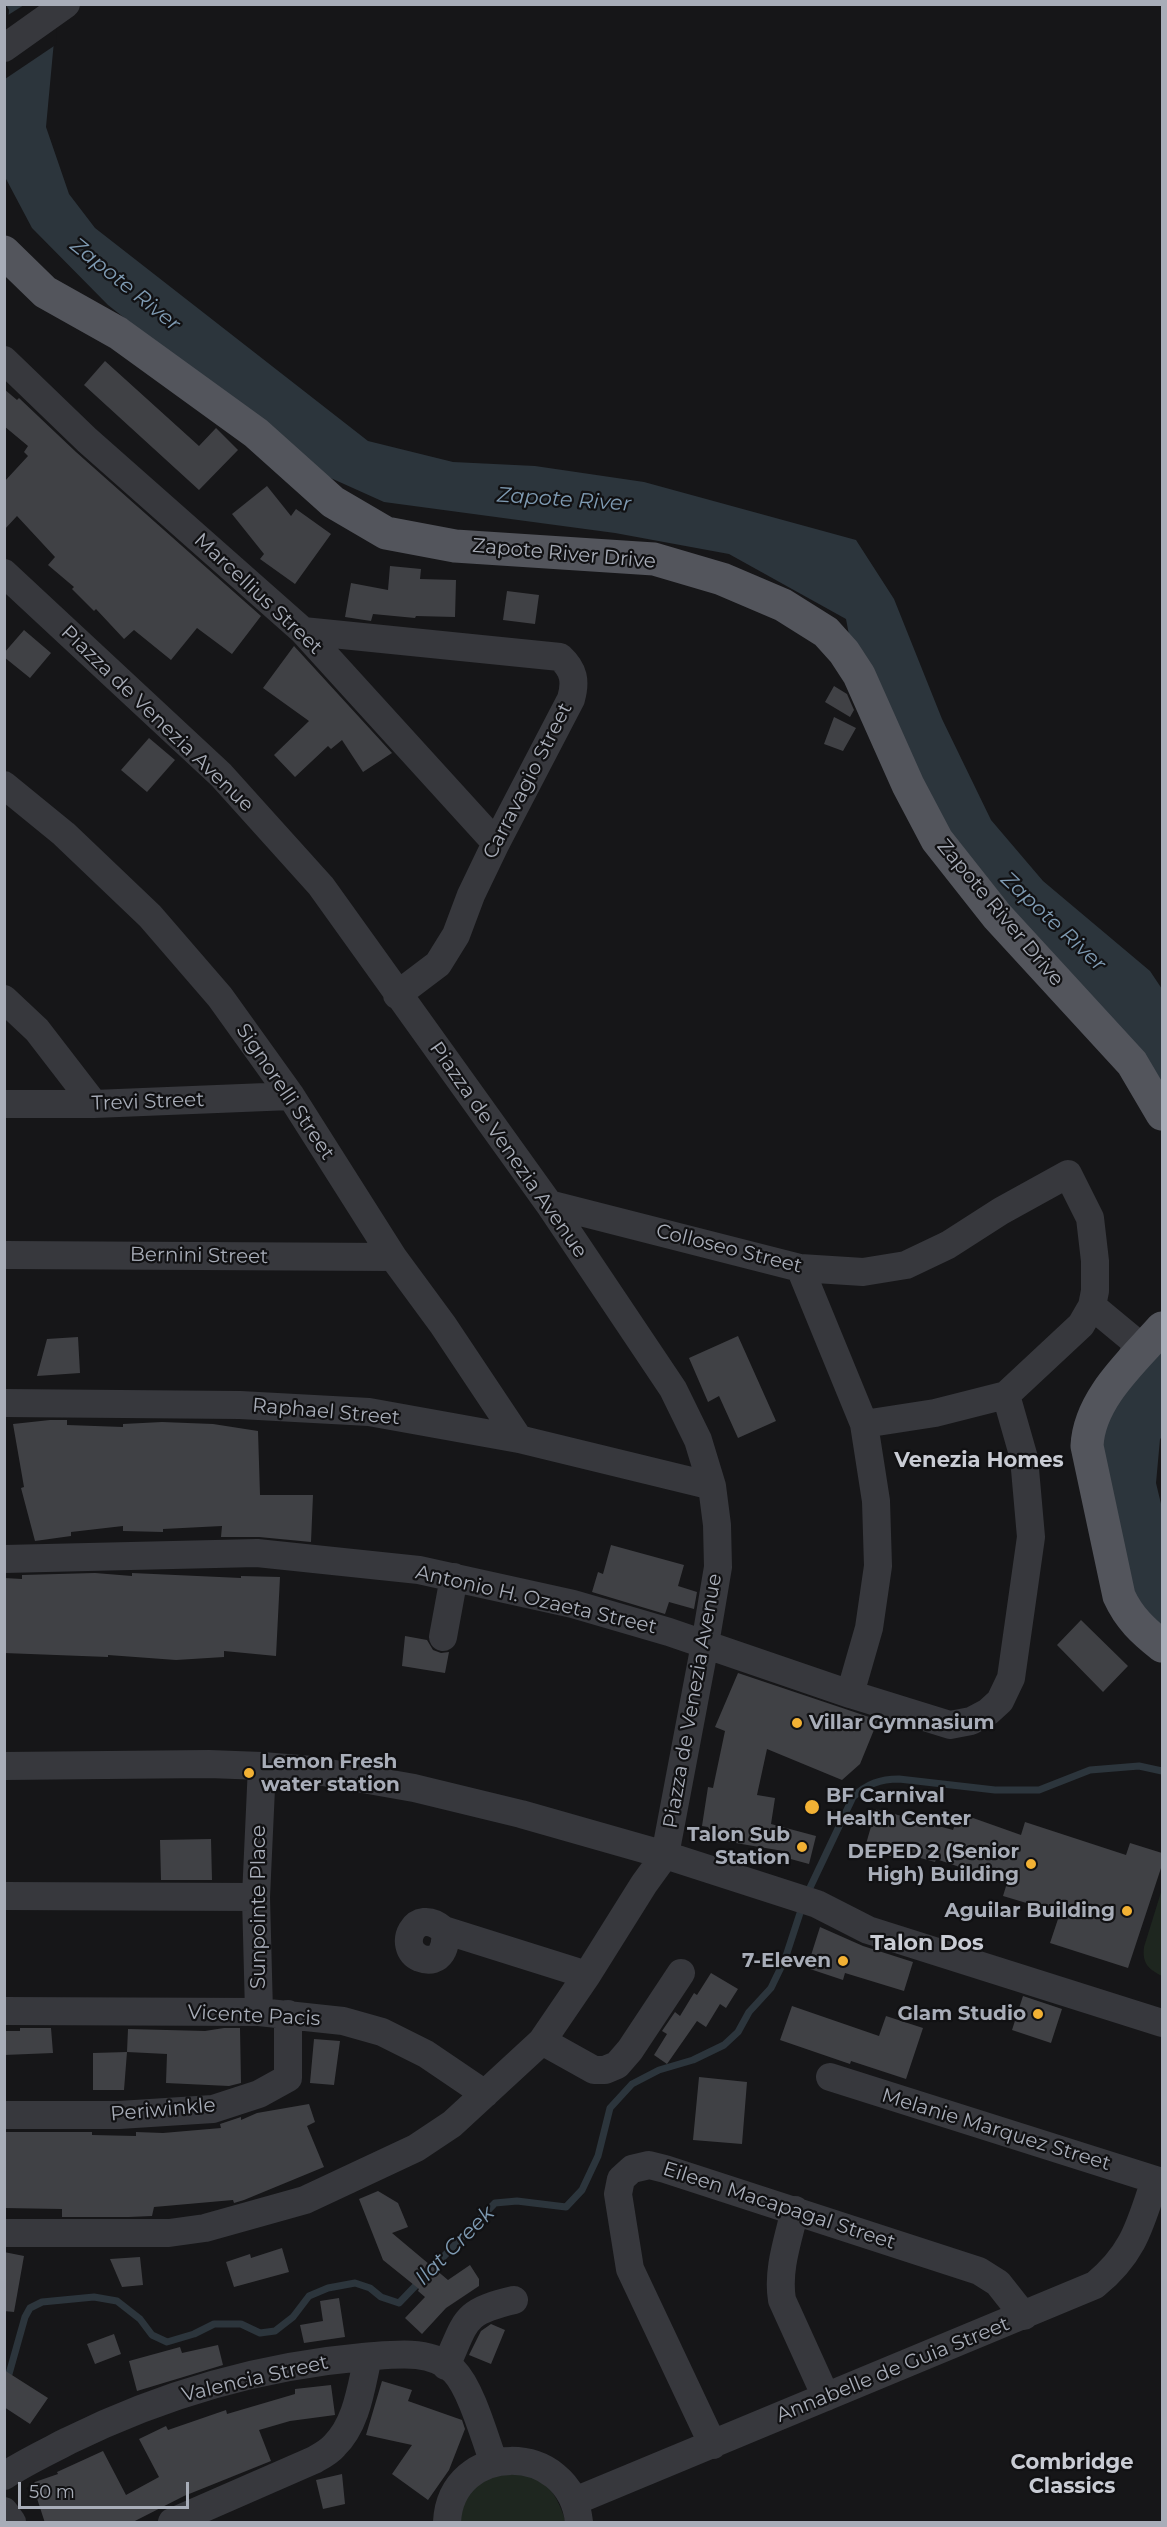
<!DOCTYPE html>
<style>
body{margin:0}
#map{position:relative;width:1167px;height:2527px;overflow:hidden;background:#161618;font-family:Montserrat,sans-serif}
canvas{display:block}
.frame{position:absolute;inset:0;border:6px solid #a8adb8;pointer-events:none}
.scale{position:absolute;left:18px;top:2482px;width:171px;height:27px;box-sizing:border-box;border:3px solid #a8adb8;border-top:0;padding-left:8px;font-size:18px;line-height:21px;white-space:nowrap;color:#a8adb8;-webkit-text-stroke:4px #111113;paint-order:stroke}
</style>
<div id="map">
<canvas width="1167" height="2527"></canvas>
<div class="frame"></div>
<div class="scale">50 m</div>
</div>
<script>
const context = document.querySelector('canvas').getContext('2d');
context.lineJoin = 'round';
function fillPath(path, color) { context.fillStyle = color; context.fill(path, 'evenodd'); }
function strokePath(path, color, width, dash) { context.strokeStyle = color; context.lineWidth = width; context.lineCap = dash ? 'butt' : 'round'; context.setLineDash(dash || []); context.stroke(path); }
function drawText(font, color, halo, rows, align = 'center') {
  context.font = font + ' Montserrat,sans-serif'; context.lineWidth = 4.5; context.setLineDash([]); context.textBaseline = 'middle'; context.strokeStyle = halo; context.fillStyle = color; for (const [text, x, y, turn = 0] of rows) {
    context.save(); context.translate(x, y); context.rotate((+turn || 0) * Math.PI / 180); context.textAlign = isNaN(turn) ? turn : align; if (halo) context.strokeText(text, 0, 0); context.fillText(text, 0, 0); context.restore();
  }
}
fillPath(new Path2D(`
 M 1162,1889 L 1162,1976 C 1148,1969 1142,1963 1144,1947 Z
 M 500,2473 C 542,2472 553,2484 566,2522 L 457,2522 C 466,2493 472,2485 500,2473 Z`), '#1e261f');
fillPath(new Path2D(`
 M 6,5 L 53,5 L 54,41 L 46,127 L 69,194 L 95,228 L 368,441 L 453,462 L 535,466 L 644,482 L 856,540 L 894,599 L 942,719 L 991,820 L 1043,881 L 1150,971 L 1162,989 L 1162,1102 L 917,803 L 853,656 L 846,619 L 729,554 L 615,533 L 384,502 L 324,475 L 108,305 L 32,228 L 5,177 L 4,80 L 9,10 Z
 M 1162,1340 L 1162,1437 L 1160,1439 L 1156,1483 L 1162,1508 L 1162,1627 L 1131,1603 L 1094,1416 Z`), '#2c353c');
fillPath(new Path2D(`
 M 56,4 L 57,44 L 5,79 L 5,17 L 24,5 Z`), '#161618');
strokePath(new Path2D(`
 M 807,1894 L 853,1797 C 867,1784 880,1779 899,1779 L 995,1790 L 1039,1790 L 1090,1770 L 1139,1766 L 1162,1771
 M 7,2381 L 25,2317 L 30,2308 L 42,2302 L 94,2297 L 117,2301 L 140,2319 L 152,2335 L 167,2342 L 194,2334 L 214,2324 L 241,2324 L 260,2333 L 275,2331 L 293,2317 L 309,2296 L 328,2288 L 355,2283 L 370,2288 L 381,2297 L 399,2303 L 495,2203 L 517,2201 L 566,2207 L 582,2190 L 598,2156 L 610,2108 L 632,2084 L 659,2070 L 693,2060 L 724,2045 L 738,2032 L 749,2012 L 771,1988 L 785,1959 L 802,1907`), '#2c353c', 7);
fillPath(new Path2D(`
 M 105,361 L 199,446 L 216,428 L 238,450 L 199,490 L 84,385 Z
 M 4,389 L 17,400 L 19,398 L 76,452 L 261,616 L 232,654 L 197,628 L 171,660 L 134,630 L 124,639 L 96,609 L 94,611 L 72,589 L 74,587 L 48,565 L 55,557 L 17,516 L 4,530 L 4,482 L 28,456 L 24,452 L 28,446 L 4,426 Z
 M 267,486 L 291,516 L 296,509 L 331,534 L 295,584 L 260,559 L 264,554 L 232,514 Z
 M 390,566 L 421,569 L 420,579 L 456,580 L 455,617 L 416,616 L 415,618 L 373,614 L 371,621 L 345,617 L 351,583 L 388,590 Z
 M 507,591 L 539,595 L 535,624 L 503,620 Z
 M 24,630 L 51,653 L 30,678 L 4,657 L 4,653 Z
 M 294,646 L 392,753 L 363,772 L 342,740 L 331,749 L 328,746 L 295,777 L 274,755 L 309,721 L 263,688 Z
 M 834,686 L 847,694 L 854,710 L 850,717 L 825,702 Z
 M 834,717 L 856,728 L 843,751 L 824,744 Z
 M 149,738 L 175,760 L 147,792 L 121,770 Z
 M 738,1336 L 776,1421 L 738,1438 L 719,1396 L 708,1402 L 689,1358 Z
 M 78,1337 L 80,1373 L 37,1376 L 47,1339 Z
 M 50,1420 L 67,1420 L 67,1425 L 123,1427 L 123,1424 L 162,1422 L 213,1424 L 258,1431 L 260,1495 L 313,1495 L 311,1542 L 259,1537 L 221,1537 L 222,1526 L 163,1529 L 163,1532 L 123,1531 L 123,1526 L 71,1532 L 71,1536 L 35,1541 L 21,1488 L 24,1487 L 13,1424 Z
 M 611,1545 L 684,1565 L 678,1586 L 697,1592 L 694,1609 L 669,1602 L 665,1614 L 592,1592 L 598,1572 L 603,1574 Z
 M 95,1573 L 132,1576 L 132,1573 L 241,1578 L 241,1576 L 280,1577 L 276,1656 L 224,1651 L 224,1657 L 176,1660 L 108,1655 L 108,1657 L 4,1653 L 4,1578 L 22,1579 L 22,1575 Z
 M 1081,1620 L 1128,1666 L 1103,1692 L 1057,1645 Z
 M 405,1636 L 427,1640 L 433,1650 L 441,1653 L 449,1652 L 445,1673 L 402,1666 Z
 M 738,1673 L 878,1720 L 860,1764 L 842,1780 L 767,1749 L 757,1795 L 775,1798 L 771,1824 L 816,1836 L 809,1864 L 787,1858 L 789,1852 L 718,1840 L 708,1827 L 702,1826 L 708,1787 L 713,1788 L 725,1731 L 715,1727 Z
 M 876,1809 L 953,1830 L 959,1813 L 1021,1835 L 1025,1822 L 1126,1855 L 1130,1843 L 1162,1853 L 1162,1865 L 1128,1968 L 1050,1943 L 1060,1913 L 1003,1896 L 1007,1883 L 936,1859 L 935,1862 L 906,1854 L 904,1860 L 887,1855 L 888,1851 L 866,1844 Z
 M 211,1839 L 212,1880 L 161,1880 L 160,1840 Z
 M 820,1927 L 863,1946 L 913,1962 L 904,1991 L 845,1973 L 843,1980 L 807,1968 Z
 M 711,1973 L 738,1989 L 726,2008 L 720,2004 L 706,2027 L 697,2021 L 667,2064 L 654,2055 L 667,2034 L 662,2031 L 675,2012 L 680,2016 L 694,1993 L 697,1995 Z
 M 1023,1996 L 1062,2009 L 1051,2043 L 1012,2030 Z
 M 792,2006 L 879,2036 L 886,2016 L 923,2028 L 906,2079 L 851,2061 L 850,2064 L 780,2040 Z
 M 20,2028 L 51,2028 L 53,2053 L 4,2055 L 4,2031 L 20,2031 Z
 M 224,2028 L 240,2028 L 241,2083 L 229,2086 L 166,2083 L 167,2054 L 127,2052 L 128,2029 L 205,2031 Z
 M 314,2039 L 340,2041 L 334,2085 L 310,2083 Z
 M 127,2052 L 124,2090 L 93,2090 L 93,2053 Z
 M 699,2077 L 747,2082 L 742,2144 L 693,2140 Z
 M 309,2104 L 315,2122 L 307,2126 L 324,2167 L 244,2200 L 234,2203 L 233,2200 L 154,2207 L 152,2216 L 129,2217 L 62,2217 L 62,2209 L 4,2208 L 4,2132 L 92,2132 L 92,2135 L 136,2136 L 136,2132 L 163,2133 L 221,2128 L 220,2124 L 241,2117 L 241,2120 L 257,2113 Z
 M 378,2191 L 398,2203 L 408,2227 L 392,2233 L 448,2280 L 470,2265 L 479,2279 L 479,2286 L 446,2308 L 422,2334 L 405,2318 L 425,2297 L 418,2291 L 419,2289 L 383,2260 L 359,2199 Z
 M 282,2248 L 289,2272 L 234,2287 L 226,2262 L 250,2254 L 251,2258 Z
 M 4,2252 L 24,2256 L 14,2312 L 4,2311 Z
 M 140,2257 L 143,2285 L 122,2287 L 110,2259 Z
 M 339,2298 L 345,2337 L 304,2343 L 300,2325 L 323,2321 L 320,2301 Z
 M 491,2324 L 505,2330 L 491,2364 L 469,2355 L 481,2331 Z
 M 114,2334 L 121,2354 L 95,2364 L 87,2344 Z
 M 218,2345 L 223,2365 L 137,2391 L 129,2361 L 180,2347 L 182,2353 Z
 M 4,2370 L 48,2398 L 30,2424 L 4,2407 Z
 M 382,2381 L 412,2390 L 408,2401 L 462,2420 L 465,2429 L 449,2470 L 428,2500 L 392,2474 L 412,2445 L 366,2435 Z
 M 331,2385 L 335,2415 L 290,2421 L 259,2430 L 271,2461 L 184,2496 L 131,2523 L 45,2523 L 32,2483 L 58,2474 L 57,2472 L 103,2451 L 126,2495 L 159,2477 L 139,2439 L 166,2426 L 168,2430 L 226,2410 L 227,2414 L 295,2394 L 295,2389 Z
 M 342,2474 L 345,2504 L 323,2509 L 316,2480 Z`), '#404145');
strokePath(new Path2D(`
 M 4,48 L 66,4
 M 4,360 L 87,440 L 303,631 L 496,843
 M 4,573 L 221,775 L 321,886 L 549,1204 L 673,1389 L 698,1440 L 712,1486 L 717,1525 L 718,1567 L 705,1644 L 665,1855 L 644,1884 L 587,1975 L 542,2041 L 452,2124 L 416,2148 L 305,2200 L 205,2228 L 169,2233 L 4,2233
 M 303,631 L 560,657 C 574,670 576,681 571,699 L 496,843 L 471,895 L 456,935 L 438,964 L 397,995
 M 4,785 L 64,834 L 150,916 L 220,997 L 291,1096 L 393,1257 L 443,1325 L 519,1439
 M 4,999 L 37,1030 L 94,1104
 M 4,1104 L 94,1104 L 291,1096
 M 549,1204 L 800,1268 L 863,1272 L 906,1265 L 948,1245 L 1001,1211 L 1068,1174 L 1090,1218 L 1095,1261 L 1095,1291 L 1092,1306 L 1081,1325 L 1006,1395 L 935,1413 L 864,1424
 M 4,1255 L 393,1257
 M 800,1268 L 864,1424 L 876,1501 L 878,1566 L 869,1628 L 850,1694
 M 1092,1306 L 1133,1340 L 1135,1350 L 1125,1371
 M 4,1403 L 240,1405 L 369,1412 L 519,1439 L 712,1486
 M 4,1559 L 257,1553 L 419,1570 L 573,1604 L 669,1632 L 850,1694 L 950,1725 L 971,1721 L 988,1712 L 1000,1701 L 1011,1678 L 1031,1537 L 1024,1458 L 1006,1395
 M 443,1637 L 454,1577
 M 4,1766 L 209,1764 L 262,1766 L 312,1770 L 414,1788 L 521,1814 L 665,1855 L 817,1904 L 868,1930 L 1162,2023
 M 4,1896 L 256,1897
 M 444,1930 C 448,1945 441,1966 420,1958 C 396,1948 414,1904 444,1930 L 587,1975
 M 4,2011 L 259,2012 L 343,2021 L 382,2032 L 426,2054 L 485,2094
 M 259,2012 L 256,1897 L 262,1766
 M 542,2041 L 594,2070 L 605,2070 L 617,2065 L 630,2050 L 681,1973
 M 830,2077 L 1162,2182
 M 4,2115 L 119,2115 L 213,2109 L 259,2094 L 288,2078 L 288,2014
 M 795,2210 C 788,2240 777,2270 782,2300 L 826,2397
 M 446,2366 C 467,2320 462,2312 514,2300
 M 713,2445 L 630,2269 L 618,2194 L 621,2179 L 632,2169 L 649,2165 L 665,2169 L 979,2271 L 998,2283 L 1024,2316
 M 4,2476 C 25,2462 47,2452 68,2441 C 161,2395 261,2366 363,2357 C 393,2355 430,2348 454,2371 C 471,2388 485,2439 494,2463
 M 575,2501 L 1095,2285 C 1134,2253 1140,2225 1155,2180
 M 4,2511 L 12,2522
 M 172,2522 L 314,2460 C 321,2456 329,2452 334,2446 C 357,2424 361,2387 368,2357
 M 447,2522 C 451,2441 570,2440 579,2522`), '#37383d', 28);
strokePath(new Path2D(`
 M 4,252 L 45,292 L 118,333 L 256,433 L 333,502 L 386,533 L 455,546 L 654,559 L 722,579 L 783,605 L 826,632 L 844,652 L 859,675 L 908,785 L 937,840 L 997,916 L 1132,1063 L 1162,1114
 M 1162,1328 C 1133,1361 1089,1399 1087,1446 L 1119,1596 C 1129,1618 1143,1631 1162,1646`), '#53555c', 33);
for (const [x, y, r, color] of [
 [797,1723,6,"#f2b134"],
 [249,1773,6,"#f2b134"],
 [812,1807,8,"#f2b134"],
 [802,1847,6,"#f2b134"],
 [1031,1864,6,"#f2b134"],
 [1127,1911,6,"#f2b134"],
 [843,1961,6,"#f2b134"],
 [1038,2014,6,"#f2b134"]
]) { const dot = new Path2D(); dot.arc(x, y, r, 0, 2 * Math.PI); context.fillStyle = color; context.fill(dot); strokePath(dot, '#111113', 2); }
drawText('20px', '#a8adb8', '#111113', [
 ["Zapote River Drive",564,554,5],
 ["Marcellius Street",258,594,43],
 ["Piazza de Venezia Avenue",157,719,44],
 ["Carravagio Street",528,781,-63],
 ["Zapote River Drive",1000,913,50],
 ["Signorelli Street",285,1092,56],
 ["Trevi Street",148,1102,-2],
 ["Piazza de Venezia Avenue",508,1150,55],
 ["Colloseo Street",729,1249,14],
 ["Bernini Street",199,1256,1],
 ["Raphael Street",326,1412,5],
 ["Antonio H. Ozaeta Street",536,1600,13],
 ["Piazza de Venezia Avenue",693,1701,-80],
 ["Sunpointe Place",259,1907,-90],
 ["Vicente Pacis",254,2016,3],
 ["Periwinkle",163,2110,-5],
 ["Melanie Marquez Street",996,2130,17],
 ["Eileen Macapagal Street",779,2206,18],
 ["Annabelle de Guia Street",893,2370,-22],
 ["Valencia Street",255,2379,-13]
]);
drawText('bold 20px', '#a8adb8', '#111113', [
 ["Villar Gymnasium",809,1723,"left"],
 ["Lemon Fresh",261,1762,"left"],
 ["water station",261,1785,"left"],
 ["BF Carnival",826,1796,"left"],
 ["Health Center",826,1819,"left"],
 ["Talon Sub",790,1835],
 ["Station",790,1858],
 ["DEPED 2 (Senior",1019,1852],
 ["High) Building",1019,1875],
 ["Aguilar Building",1115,1911],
 ["7-Eleven",831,1961],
 ["Glam Studio",1026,2014]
], 'right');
drawText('italic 21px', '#7f9bb3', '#111113', [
 ["Zapote River",125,285,39],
 ["Zapote River",564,500,4],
 ["Zapote River",1053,922,43],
 ["Ilat Creek",455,2246,-45]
]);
drawText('bold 21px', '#c9ccd4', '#111113', [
 ["Venezia Homes",979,1461],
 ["Combridge",1072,2463],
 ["Classics",1072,2487]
]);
drawText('bold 22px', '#c9ccd4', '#111113', [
 ["Talon Dos",927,1944]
]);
</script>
